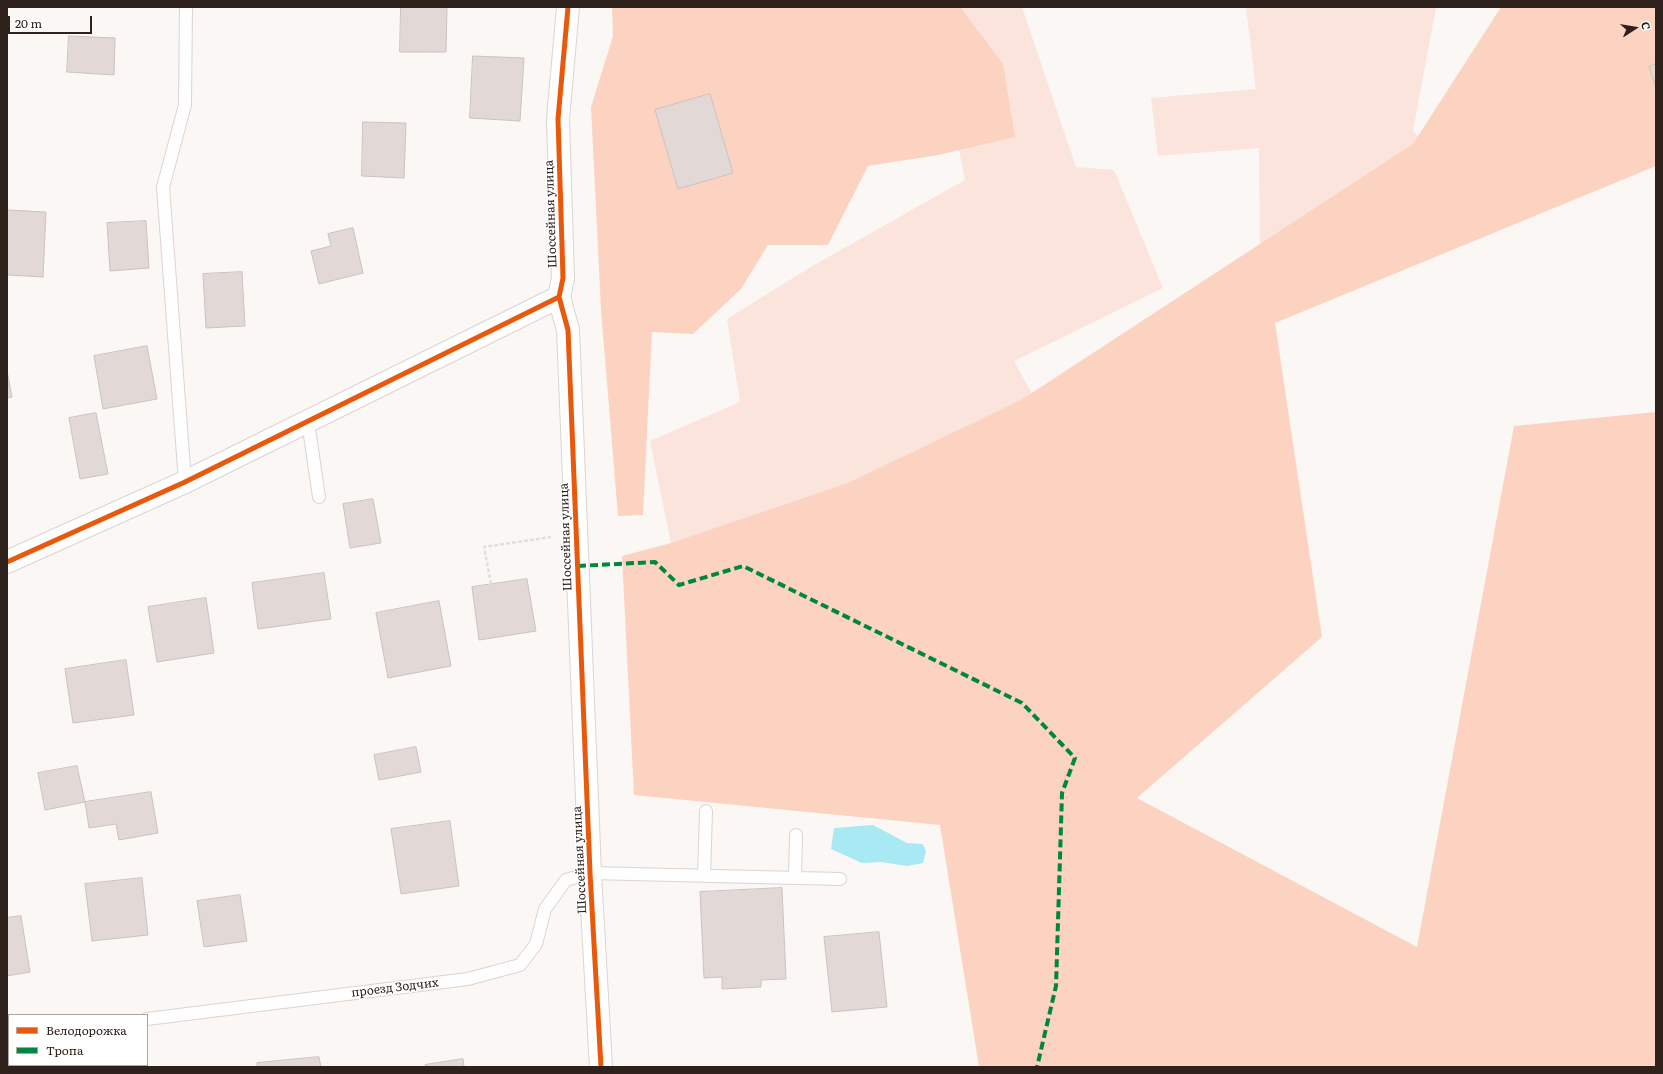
<!DOCTYPE html>
<meta charset="utf-8">
<style>
body{margin:0}
#map{position:relative;width:1663px;height:1074px;overflow:hidden;background:#fbf7f5;font-family:Literata,serif}
canvas{display:block}
.frame{position:absolute;inset:0;border:8px solid #2e211c;pointer-events:none}
.legend{position:absolute;left:8px;top:1014px;width:140px;height:52px;box-sizing:border-box;background:#fff;border:1px solid #aba6a4;margin:0;padding:5px 7px;list-style:none;font-size:12px;color:#2e211c}
.legend li{display:flex;align-items:center;gap:8px;height:20px}
.legend b{width:20px;border:1px solid #aba6a4}
.north{position:absolute;left:1615px;top:8px;width:40px;height:40px;-webkit-text-stroke:3px #fff;paint-order:stroke;rotate:78deg;font-size:11px;font-weight:700;line-height:16px;text-align:center;color:#2e211c}
.north::after{content:'';display:block;margin:auto;width:14px;height:18px;background:#2e211c;clip-path:polygon(50% 0,100% 100%,50% 72%,0 100%)}
.scale{position:absolute;left:8px;top:16px;width:84px;height:18px;box-sizing:border-box;border:2px solid #2e211c;border-top:0;padding-left:5px;font-size:12px;line-height:14px;white-space:nowrap;color:#2e211c;-webkit-text-stroke:3px #fff;paint-order:stroke}
</style>
<div id="map">
<canvas width="1663" height="1074"></canvas>
<div class="frame"></div>
<ul class="legend">
<li><b style="height:5px;background:#e8590c"></b>Велодорожка</li>
<li><b style="height:5px;background:#00873e"></b>Тропа</li>
</ul>
<div class="north">С</div>
<div class="scale">20 m</div>
</div>
<script>
const context = document.querySelector('canvas').getContext('2d');
context.lineJoin = 'round';
function fillPath(path, color) { context.fillStyle = color; context.fill(path, 'evenodd'); }
function strokePath(path, color, width, dash) { context.strokeStyle = color; context.lineWidth = width; context.lineCap = dash ? 'butt' : 'round'; context.setLineDash(dash || []); context.stroke(path); }
function drawText(font, color, halo, rows, align = 'center') {
  context.font = font + ' Literata,serif'; context.lineWidth = 3; context.setLineDash([]); context.textBaseline = 'middle'; context.strokeStyle = halo; context.fillStyle = color; for (const [text, x, y, turn = 0] of rows) {
    context.save(); context.translate(x, y); context.rotate((+turn || 0) * Math.PI / 180); context.textAlign = isNaN(turn) ? turn : align; if (halo) context.strokeText(text, 0, 0); context.fillText(text, 0, 0); context.restore();
  }
}
fillPath(new Path2D(`
 M 930,7 L 1022,7 L 1076,167 L 1114,170 L 1163,288 L 1014,361 L 1038,405 L 874,488 L 671,543 L 650,441 L 740,402 L 727,319 L 809,268 L 965,180 Z
 M 1246,7 L 1436,7 L 1413,131 L 1502,221 L 1260,258 L 1259,148 L 1158,156 L 1151,98 L 1256,89 Z`), '#fae4db');
fillPath(new Path2D(`
 M 612,7 L 960,7 L 1003,64 L 1015,137 L 938,155 L 868,166 L 828,245 L 768,245 L 741,289 L 693,334 L 652,332 L 643,515 L 618,516 L 601,310 L 591,107 L 613,36 Z
 M 1501,7 L 1656,7 L 1656,166 L 1275,323 L 1322,637 L 1137,798 L 1417,947 L 1514,426 L 1656,412 L 1656,1067 L 979,1067 L 940,825 L 634,795 L 622,556 L 671,543 L 848,483 L 1021,400 L 1413,144 Z`), '#fcd3c1');
fillPath(new Path2D(`
 M 873,825 L 907,843 L 923,844 L 926,851 L 923,863 L 907,866 L 881,862 L 862,863 L 831,849 L 834,828 Z`), '#a8e9f3');
const building = new Path2D(`
 M 401,7 L 447,7 L 446,52 L 400,52 Z
 M 69,36 L 115,38 L 114,75 L 67,72 Z
 M 473,56 L 524,58 L 520,121 L 470,118 Z
 M 1656,64 L 1656,87 L 1649,67 Z
 M 710,94 L 733,173 L 678,189 L 655,110 Z
 M 363,122 L 406,123 L 404,178 L 362,176 Z
 M 7,210 L 46,212 L 43,277 L 7,275 Z
 M 146,221 L 149,268 L 110,271 L 107,223 Z
 M 353,228 L 363,273 L 319,284 L 311,251 L 331,246 L 328,234 Z
 M 242,272 L 245,326 L 206,328 L 203,274 Z
 M 147,346 L 157,399 L 103,409 L 94,356 Z
 M 7,371 L 12,397 L 7,398 Z
 M 96,413 L 108,474 L 80,479 L 69,418 Z
 M 373,499 L 381,543 L 350,548 L 343,504 Z
 M 324,573 L 331,619 L 258,629 L 252,583 Z
 M 527,579 L 536,631 L 479,640 L 472,587 Z
 M 206,598 L 214,653 L 157,662 L 148,607 Z
 M 439,601 L 451,666 L 388,678 L 376,613 Z
 M 126,660 L 134,715 L 73,723 L 65,669 Z
 M 416,747 L 421,772 L 379,780 L 374,755 Z
 M 77,766 L 85,802 L 45,810 L 38,773 Z
 M 151,792 L 158,833 L 119,840 L 116,824 L 89,828 L 85,802 Z
 M 450,821 L 459,886 L 401,894 L 391,829 Z
 M 142,878 L 148,935 L 92,941 L 85,884 Z
 M 782,888 L 786,979 L 761,980 L 761,987 L 722,989 L 722,977 L 704,978 L 700,892 Z
 M 240,895 L 247,941 L 204,947 L 197,901 Z
 M 21,916 L 30,972 L 7,976 L 7,918 Z
 M 879,932 L 887,1007 L 832,1012 L 824,937 Z
 M 319,1057 L 321,1067 L 257,1067 L 257,1063 Z
 M 463,1059 L 464,1067 L 425,1067 L 425,1065 Z`);
fillPath(building, '#e2d9d6');
strokePath(building, '#cbc2bf', 1);
const lane = new Path2D(`
 M 308,422 L 319,497
 M 185,482 L 163,187 L 185,105 L 186,7
 M 704,876 L 706,811
 M 795,878 L 796,835
 M 147,1019 L 468,979 L 520,965 L 536,944 L 545,909 L 566,880 L 590,873 L 840,879
 M 7,1047 L 9,1046`);
const street = new Path2D(`
 M 559,297 L 568,330 L 590,873 L 601,1067`);
const secondary = new Path2D(`
 M 7,562 L 185,482 L 559,297 L 563,278 L 558,119 L 568,7`);
strokePath(lane, '#dcd4d0', 14);
strokePath(street, '#dcd4d0', 24);
strokePath(secondary, '#dcd4d0', 24);
strokePath(new Path2D(`
 M 491,584 L 484,547 L 551,537`), '#e1dfdf', 2.5, [4, 2]);
strokePath(lane, '#fefefe', 12);
strokePath(street, '#fefefe', 22);
strokePath(secondary, '#fefefe', 22);
strokePath(new Path2D(`
 M 578,566 L 655,562 L 679,585 L 743,566 L 1022,703 L 1075,758 L 1062,793 L 1056,986 L 1037,1067`), '#00873e', 4, [8, 4]);
strokePath(new Path2D(`
 M 568,7 L 558,119 L 563,278 L 559,297 L 568,330 L 590,873 L 601,1067
 M 7,562 L 185,482 L 559,297`), '#e8590c', 5);
drawText('12px', '#2e211c', '#fff', [
 ["Шоссейная улица",551,214,-92],
 ["Шоссейная улица",566,537,-92],
 ["Шоссейная улица",580,860,-93],
 ["проезд Зодчих",395,988,-7]
]);
</script>
